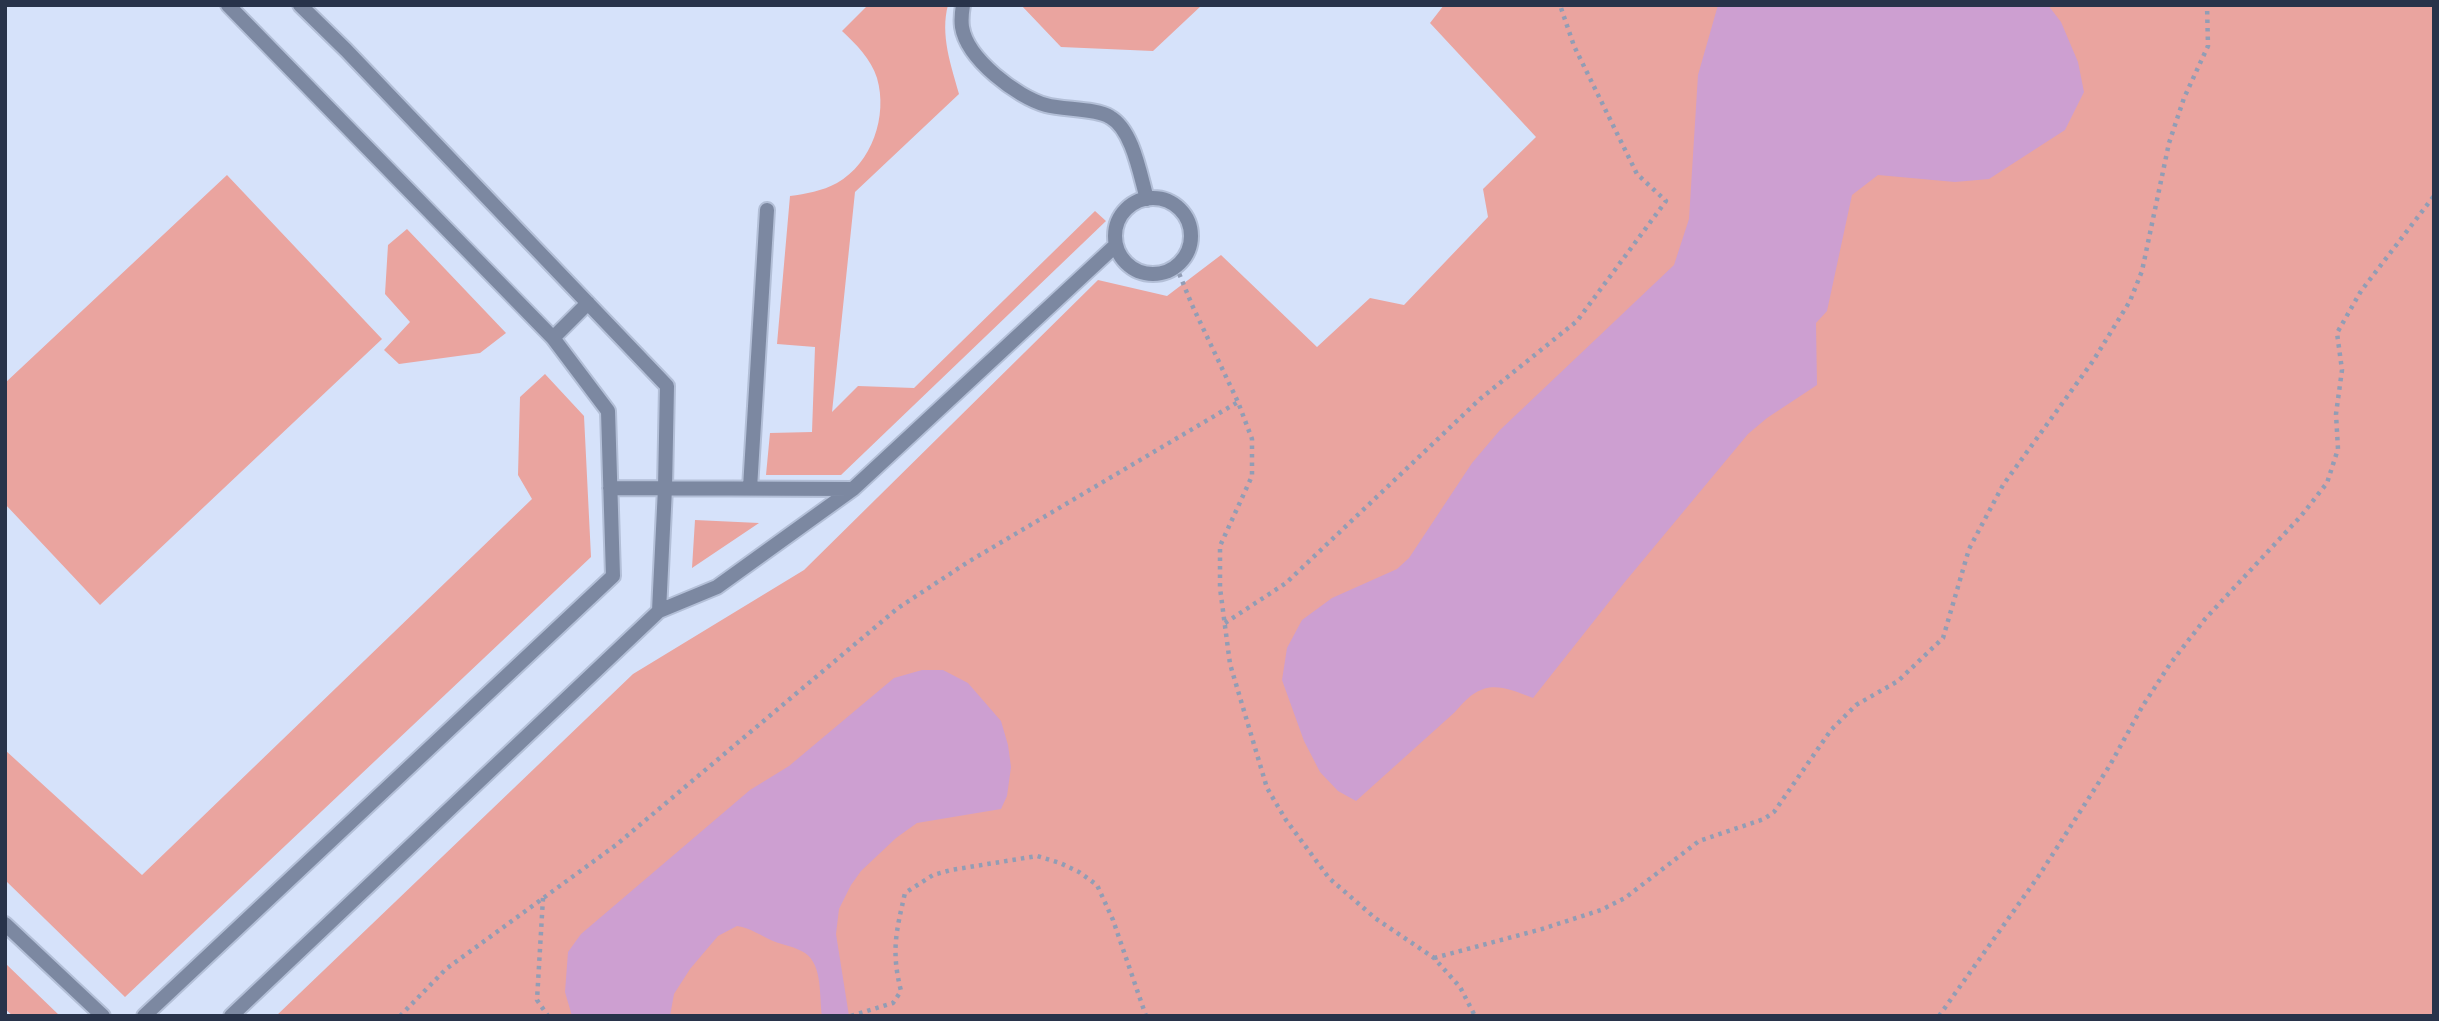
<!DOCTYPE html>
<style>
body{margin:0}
#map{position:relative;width:2439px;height:1021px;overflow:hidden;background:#d6e2fa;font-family:"Source Serif 4",serif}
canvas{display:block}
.frame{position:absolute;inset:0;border:7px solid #28334a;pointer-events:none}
</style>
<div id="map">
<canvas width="2439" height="1021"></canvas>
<div class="frame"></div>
</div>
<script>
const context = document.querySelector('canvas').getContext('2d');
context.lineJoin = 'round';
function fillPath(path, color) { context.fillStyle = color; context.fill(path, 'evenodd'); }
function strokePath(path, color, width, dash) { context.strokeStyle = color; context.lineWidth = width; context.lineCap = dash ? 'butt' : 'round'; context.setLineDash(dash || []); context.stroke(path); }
fillPath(new Path2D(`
 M 868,5 L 948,5 C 940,35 951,65 959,94 L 855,192 L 832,412 L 858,386 L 914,388 L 1095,211 L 1106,221 L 841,475 L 766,475 L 770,433 L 812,432 L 815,347 L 777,344 L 790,196 C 806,194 822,191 837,183 C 872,163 888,116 877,78 C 871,59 856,44 842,31 Z
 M 1021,5 L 1202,5 L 1153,51 L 1061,47 Z
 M 1444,5 L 2434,5 L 2434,1016 L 276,1016 L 633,674 L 804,570 L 1098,280 L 1167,296 L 1221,255 L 1317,347 L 1370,298 L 1404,305 L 1488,217 L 1483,189 L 1536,137 L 1430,23 Z
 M 227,175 L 382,339 L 100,605 L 5,504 L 5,383 Z
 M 407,229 L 506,333 L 480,353 L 399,364 L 384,350 L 410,322 L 385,294 L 388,245 Z
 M 545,374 L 584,416 L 591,557 L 125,997 L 5,880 L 5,750 L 142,875 L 532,499 L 518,475 L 520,397 Z
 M 695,520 L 759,523 L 692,568 Z
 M 5,963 L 60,1016 L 13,1016 L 5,1009 Z`), '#eaa49f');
fillPath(new Path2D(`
 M 1718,5 L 2048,5 L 2061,22 L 2078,62 L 2084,92 L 2065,130 L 1989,179 L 1955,182 L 1878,175 L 1852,195 L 1827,311 L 1816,323 L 1817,385 L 1767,418 L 1748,434 L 1624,583 L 1533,698 C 1497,683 1481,680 1455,712 L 1356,801 L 1338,791 L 1320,772 L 1304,741 L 1282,680 L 1287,648 L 1302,620 L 1332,598 L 1397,569 L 1409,558 L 1472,463 L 1500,430 L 1674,265 L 1689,219 L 1698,75 Z
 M 922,670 L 943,670 L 968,683 L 1001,721 L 1008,745 L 1011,767 L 1007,796 L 1001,809 L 917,823 L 896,838 L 861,871 L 851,885 L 839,909 L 836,934 L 849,1016 L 822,1016 C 819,997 823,965 805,953 C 796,947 783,945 773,941 C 761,936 751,928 737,926 L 718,936 L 690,969 L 674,994 L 670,1016 L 572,1016 L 565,992 L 568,952 L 581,934 L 750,790 L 789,766 L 894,678 Z`), '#cd9fd1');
const service = new Path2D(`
 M 300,5 L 346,50 L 667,386 L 665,488 L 659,611
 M 963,5 C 962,11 961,20 962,27 C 967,59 1017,97 1046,105 C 1063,110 1096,108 1110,117 C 1133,130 1140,175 1147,199
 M1115 236a38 38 0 1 1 76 0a38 38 0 1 1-76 0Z
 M 553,338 L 588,303
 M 610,488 L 853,489
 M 750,488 L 767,210
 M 5,924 L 103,1016
 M 144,1016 L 613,576 L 608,411 L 553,338 L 228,5
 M 231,1016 L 659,611 L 717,587 L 853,489 L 1116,245`);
strokePath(service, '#b3bfd7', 18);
strokePath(new Path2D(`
 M 1176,266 L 1192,305 L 1238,402 L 1252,439 L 1252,476 L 1220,546 L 1220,588 L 1230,664 L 1267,788 L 1286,820 L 1329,878 L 1375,918 L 1434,958 L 1460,987 L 1475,1016
 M 1225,623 L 1286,583 L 1480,399 L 1577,321 L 1666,201 L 1637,174 L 1574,46 L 1560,5
 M 543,898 L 537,1000 L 548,1016
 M 1434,958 L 1542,929 L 1601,910 L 1625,898 L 1699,841 L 1764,819 L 1774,812 L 1831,730 L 1856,705 L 1898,681 L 1943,638 L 1969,549 L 2003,485 L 2093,361 L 2130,301 L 2142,271 L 2169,143 L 2184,98 L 2208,46 L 2207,5
 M 400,1016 L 446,969 L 616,845 L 898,608 L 968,562 L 1238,402
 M 851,1016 L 893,1003 L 901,991 C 891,951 896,932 905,893 L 933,875 L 951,870 L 1037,856 L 1060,863 L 1079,872 L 1097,885 L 1113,920 L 1146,1016
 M 1939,1016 L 2040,874 L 2110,765 L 2142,707 L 2170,664 L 2205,619 L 2301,516 L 2327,483 L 2338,449 L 2336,414 L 2342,370 L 2337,333 L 2361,291 L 2434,196`), '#929db5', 4.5, [3.5, 5]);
strokePath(service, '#7c88a1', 14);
</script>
